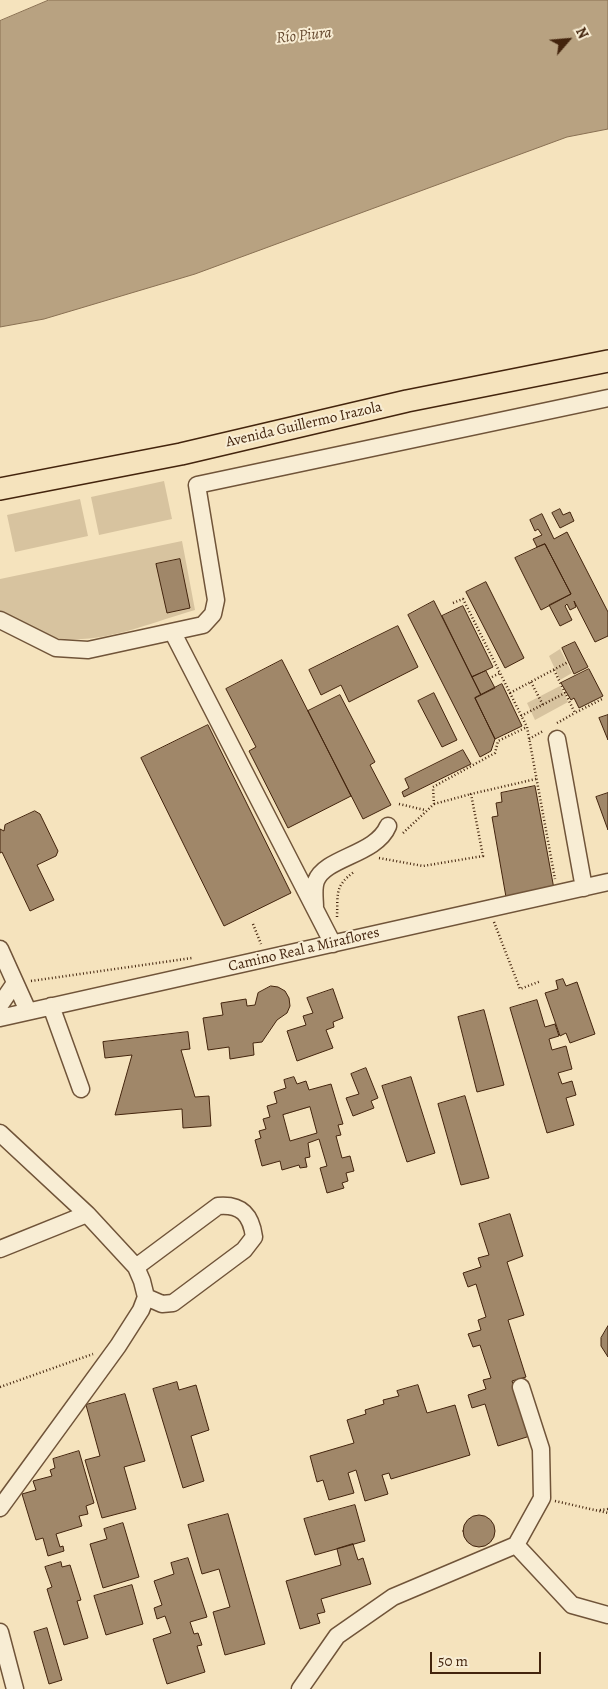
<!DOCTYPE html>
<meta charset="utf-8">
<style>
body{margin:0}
#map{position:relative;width:608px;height:1689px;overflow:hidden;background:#f5e3bd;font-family:Alegreya,serif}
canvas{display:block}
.north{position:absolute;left:543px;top:15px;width:50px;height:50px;-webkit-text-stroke:4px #f8edd4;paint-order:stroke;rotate:63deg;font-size:14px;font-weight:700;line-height:20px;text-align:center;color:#43240d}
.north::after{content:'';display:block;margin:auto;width:18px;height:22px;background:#43240d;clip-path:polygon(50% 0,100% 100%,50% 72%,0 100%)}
.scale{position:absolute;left:430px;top:1652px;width:111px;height:22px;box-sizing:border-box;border:2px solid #43240d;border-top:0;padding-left:6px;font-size:15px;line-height:18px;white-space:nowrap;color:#43240d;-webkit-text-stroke:4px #f8edd4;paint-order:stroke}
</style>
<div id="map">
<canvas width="608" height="1689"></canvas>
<div class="north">N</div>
<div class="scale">50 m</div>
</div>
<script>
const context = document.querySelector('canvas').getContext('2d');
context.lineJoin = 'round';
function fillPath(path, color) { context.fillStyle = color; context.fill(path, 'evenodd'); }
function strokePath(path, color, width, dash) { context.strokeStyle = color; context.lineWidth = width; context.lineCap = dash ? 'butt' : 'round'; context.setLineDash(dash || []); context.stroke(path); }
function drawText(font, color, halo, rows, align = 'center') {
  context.font = font + ' Alegreya,serif'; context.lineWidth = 4; context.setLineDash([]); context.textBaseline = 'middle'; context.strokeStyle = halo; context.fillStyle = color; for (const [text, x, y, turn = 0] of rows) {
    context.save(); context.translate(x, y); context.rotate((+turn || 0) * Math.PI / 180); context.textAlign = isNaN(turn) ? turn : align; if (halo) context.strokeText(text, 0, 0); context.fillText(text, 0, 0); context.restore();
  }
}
fillPath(new Path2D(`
 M 164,481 L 172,519 L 99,535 L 91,497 Z
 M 80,499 L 88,536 L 15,552 L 7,515 Z
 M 182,541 L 195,610 C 152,622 97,647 52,637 C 35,633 16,620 0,612 L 0,579 Z
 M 560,649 L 572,673 L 560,680 L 549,656 Z
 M 560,686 L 568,702 L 535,720 L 527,703 Z`), '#d7c39f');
const water = new Path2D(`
 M 49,0 L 608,0 L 608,129 L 567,137 L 195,274 L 44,319 L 0,327 L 0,21 Z`);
fillPath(water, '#b8a281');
strokePath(water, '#897053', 1);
const building = new Path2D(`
 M 560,509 L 563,515 L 570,512 L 574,521 L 560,528 L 552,513 Z
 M 542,514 L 554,539 L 567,532 L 608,612 L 608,636 L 595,642 L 574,601 L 576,607 L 570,610 L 567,604 L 565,606 L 572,620 L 560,626 L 549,605 L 571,594 L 545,544 L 537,547 L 533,539 L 542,535 L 538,529 L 535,531 L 530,520 Z
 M 545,544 L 571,594 L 541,610 L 515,558 Z
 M 180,559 L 190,608 L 167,613 L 156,564 Z
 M 486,582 L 524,658 L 505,668 L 466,592 Z
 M 434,601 L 481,695 L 475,698 L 495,739 L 491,751 L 480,757 L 408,615 Z
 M 463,606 L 493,667 L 472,677 L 442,616 Z
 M 398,626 L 418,667 L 349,702 L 341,685 L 321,695 L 309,670 Z
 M 575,642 L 588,667 L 574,674 L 562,648 Z
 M 282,660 L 351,796 L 288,828 L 249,751 L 256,747 L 226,689 Z
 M 589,669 L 603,696 L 579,708 L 574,698 L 571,700 L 561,683 Z
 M 486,671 L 495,688 L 481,695 L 472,677 Z
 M 502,684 L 522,726 L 495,739 L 475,698 Z
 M 434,693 L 457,740 L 442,747 L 418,701 Z
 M 340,695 L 375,762 L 370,765 L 391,805 L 363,819 L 308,711 Z
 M 608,715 L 608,740 L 599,718 Z
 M 208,725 L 291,893 L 224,926 L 141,758 Z
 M 463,750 L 471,764 L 404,797 L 402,792 L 409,788 L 405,779 Z
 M 535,786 L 554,889 L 506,897 L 492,817 L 498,816 L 496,803 L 502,802 L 501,793 Z
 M 608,793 L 608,830 L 596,797 Z
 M 35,811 L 40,814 L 58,851 L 56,856 L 37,865 L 54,900 L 30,911 L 2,852 L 0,853 L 0,829 L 4,831 L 5,825 Z
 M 563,979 L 566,986 L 577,982 L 595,1034 L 570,1043 L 566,1033 L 560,1036 L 545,993 L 558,989 L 556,981 Z
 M 271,986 L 278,987 L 285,991 L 289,998 L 290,1006 L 287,1013 L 277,1020 L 262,1042 L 253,1043 L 254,1055 L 230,1059 L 229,1047 L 208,1050 L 203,1018 L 223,1015 L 221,1003 L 246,999 L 247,1006 L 255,1005 L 258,993 Z
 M 333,989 L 343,1018 L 333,1022 L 334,1027 L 326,1030 L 333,1048 L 297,1061 L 287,1031 L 306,1025 L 303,1016 L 313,1013 L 307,998 Z
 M 537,1000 L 545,1027 L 555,1024 L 559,1036 L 549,1039 L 552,1050 L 566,1046 L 572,1069 L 558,1073 L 562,1084 L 572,1081 L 576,1095 L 566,1098 L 574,1125 L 547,1133 L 510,1008 Z
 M 484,1010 L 504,1085 L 477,1092 L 458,1017 Z
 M 188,1032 L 190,1049 L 181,1050 L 195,1097 L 209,1096 L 211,1126 L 183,1128 L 182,1109 L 115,1115 L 132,1055 L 105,1058 L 103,1042 Z
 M 366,1068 L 378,1098 L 371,1101 L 374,1108 L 353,1116 L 346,1098 L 359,1094 L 351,1074 Z
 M 294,1077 L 297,1084 L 306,1081 L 309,1090 L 331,1084 L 343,1124 L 338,1125 L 341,1135 L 336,1136 L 342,1158 L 350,1156 L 354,1171 L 346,1173 L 348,1181 L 342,1183 L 344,1188 L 327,1193 L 320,1168 L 327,1166 L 319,1139 L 308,1143 L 310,1157 L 305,1158 L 307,1167 L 300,1168 L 299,1165 L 282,1170 L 280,1161 L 262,1166 L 255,1140 L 261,1138 L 259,1131 L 266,1129 L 263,1119 L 270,1117 L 267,1106 L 277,1103 L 274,1092 L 286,1088 L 284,1080 ZM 310,1107 L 317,1133 L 290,1141 L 283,1115 Z
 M 411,1077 L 435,1153 L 407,1162 L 382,1086 Z
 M 465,1096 L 489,1178 L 461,1185 L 438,1104 Z
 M 510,1214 L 523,1256 L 507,1262 L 524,1315 L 508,1320 L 526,1377 L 512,1381 L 530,1436 L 498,1446 L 485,1404 L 472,1408 L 468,1395 L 486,1389 L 483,1380 L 491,1378 L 480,1345 L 473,1347 L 468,1334 L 481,1330 L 478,1320 L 486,1317 L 476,1284 L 468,1287 L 463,1273 L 481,1267 L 478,1258 L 489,1255 L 479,1224 Z
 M 608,1326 L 608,1357 L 601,1346 L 601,1338 Z
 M 177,1382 L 179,1390 L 196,1385 L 209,1430 L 191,1436 L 204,1481 L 183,1488 L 153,1389 Z
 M 418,1385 L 427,1413 L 455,1405 L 470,1455 L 391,1479 L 389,1473 L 382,1475 L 388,1494 L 365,1501 L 356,1470 L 348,1473 L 354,1493 L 329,1500 L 323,1480 L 317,1482 L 310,1456 L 354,1443 L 347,1420 L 366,1414 L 365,1410 L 384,1404 L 383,1400 L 399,1396 L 397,1391 Z
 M 125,1394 L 145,1461 L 124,1467 L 136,1509 L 102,1518 L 85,1460 L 100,1456 L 86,1405 Z
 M 79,1451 L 94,1503 L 86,1506 L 88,1514 L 79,1516 L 82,1526 L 56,1534 L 60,1547 L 63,1546 L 64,1551 L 48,1556 L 43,1538 L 36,1540 L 22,1494 L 36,1490 L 33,1481 L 52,1476 L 50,1470 L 55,1468 L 53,1459 Z
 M 355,1505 L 365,1541 L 315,1555 L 304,1519 Z
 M 228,1514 L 265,1644 L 225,1655 L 213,1612 L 230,1607 L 219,1569 L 202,1574 L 188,1525 Z
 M463 1531a16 16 0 1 1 32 0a16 16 0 1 1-32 0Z
 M 123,1523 L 139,1577 L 103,1588 L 90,1544 L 107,1539 L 104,1529 Z
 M 353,1544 L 358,1560 L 363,1558 L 371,1584 L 321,1599 L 325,1612 L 317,1614 L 320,1623 L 300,1629 L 286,1581 L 341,1565 L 337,1549 Z
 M 188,1558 L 207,1617 L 190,1622 L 194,1634 L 198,1633 L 202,1645 L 197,1646 L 205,1672 L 167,1684 L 153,1639 L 171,1633 L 165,1616 L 157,1619 L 154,1608 L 162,1605 L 154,1581 L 174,1574 L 171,1563 Z
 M 61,1562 L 62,1567 L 70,1565 L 81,1600 L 77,1601 L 88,1638 L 64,1645 L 47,1589 L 52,1587 L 45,1567 Z
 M 132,1585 L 143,1624 L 106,1635 L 94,1596 Z
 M 47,1628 L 62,1680 L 49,1684 L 34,1632 Z`);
fillPath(building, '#a08769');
strokePath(building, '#43240d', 1);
const minor = new Path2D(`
 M 0,620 L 56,648 L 88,650 L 203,625 L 213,614 L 216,600 L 197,485 L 608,398
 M 173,633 L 333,944
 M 557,739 L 584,888
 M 315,908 C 315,899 313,889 316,881 C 325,857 376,855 388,826
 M 0,949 L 28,1011
 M 0,1005 L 15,983
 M 51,1006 L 81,1089
 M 0,1018 L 608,882
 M 0,1133 L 87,1214 L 136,1267 L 142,1281 L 146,1297 L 141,1310 L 118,1346 L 0,1508
 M 0,1249 L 87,1214
 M 136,1267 L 218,1206 C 241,1204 251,1214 254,1237 L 244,1250 L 173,1303 L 162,1304 L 146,1297
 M 521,1387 L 541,1449 L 542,1498 L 516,1545 L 572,1605 L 608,1615
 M 0,1632 L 15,1689
 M 300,1689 L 337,1636 L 393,1597 L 516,1545`);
const major = new Path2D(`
 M 0,489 L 181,454 L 407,401 L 608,361`);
strokePath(minor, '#705439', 19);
strokePath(major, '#43240d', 24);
strokePath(new Path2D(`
 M 453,603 L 463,599 L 527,727 L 555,879
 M 554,670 L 575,713 L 604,698
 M 492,677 L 500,673
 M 531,682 L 543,705
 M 510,693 L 568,662
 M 521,716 L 565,693
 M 557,723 L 575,713
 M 529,739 L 543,731
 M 399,804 L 425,810
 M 434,804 L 471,794
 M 403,833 L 434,804 L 433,787 L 495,753 L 498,741 L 527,727
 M 379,858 L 423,866 L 483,856 L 471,794 L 536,779
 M 337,917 C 338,895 334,886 354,872
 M 494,922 L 520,989 L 541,981
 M 253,924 L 261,944
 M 31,981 L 192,958
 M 0,1387 L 93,1354
 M 555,1501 L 608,1513
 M 600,1510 L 608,1509`), '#43240d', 2.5, [1, 2.5]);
strokePath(minor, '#f8edd4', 16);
strokePath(major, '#f5e3bd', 21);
drawText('15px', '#43240d', '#f8edd4', [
 ["Avenida Guillermo Irazola",304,425,-13],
 ["Camino Real a Miraflores",304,950,-13]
]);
drawText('italic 16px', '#664a30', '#f8edd4', [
 ["Río Piura",304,36,-6]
]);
</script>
